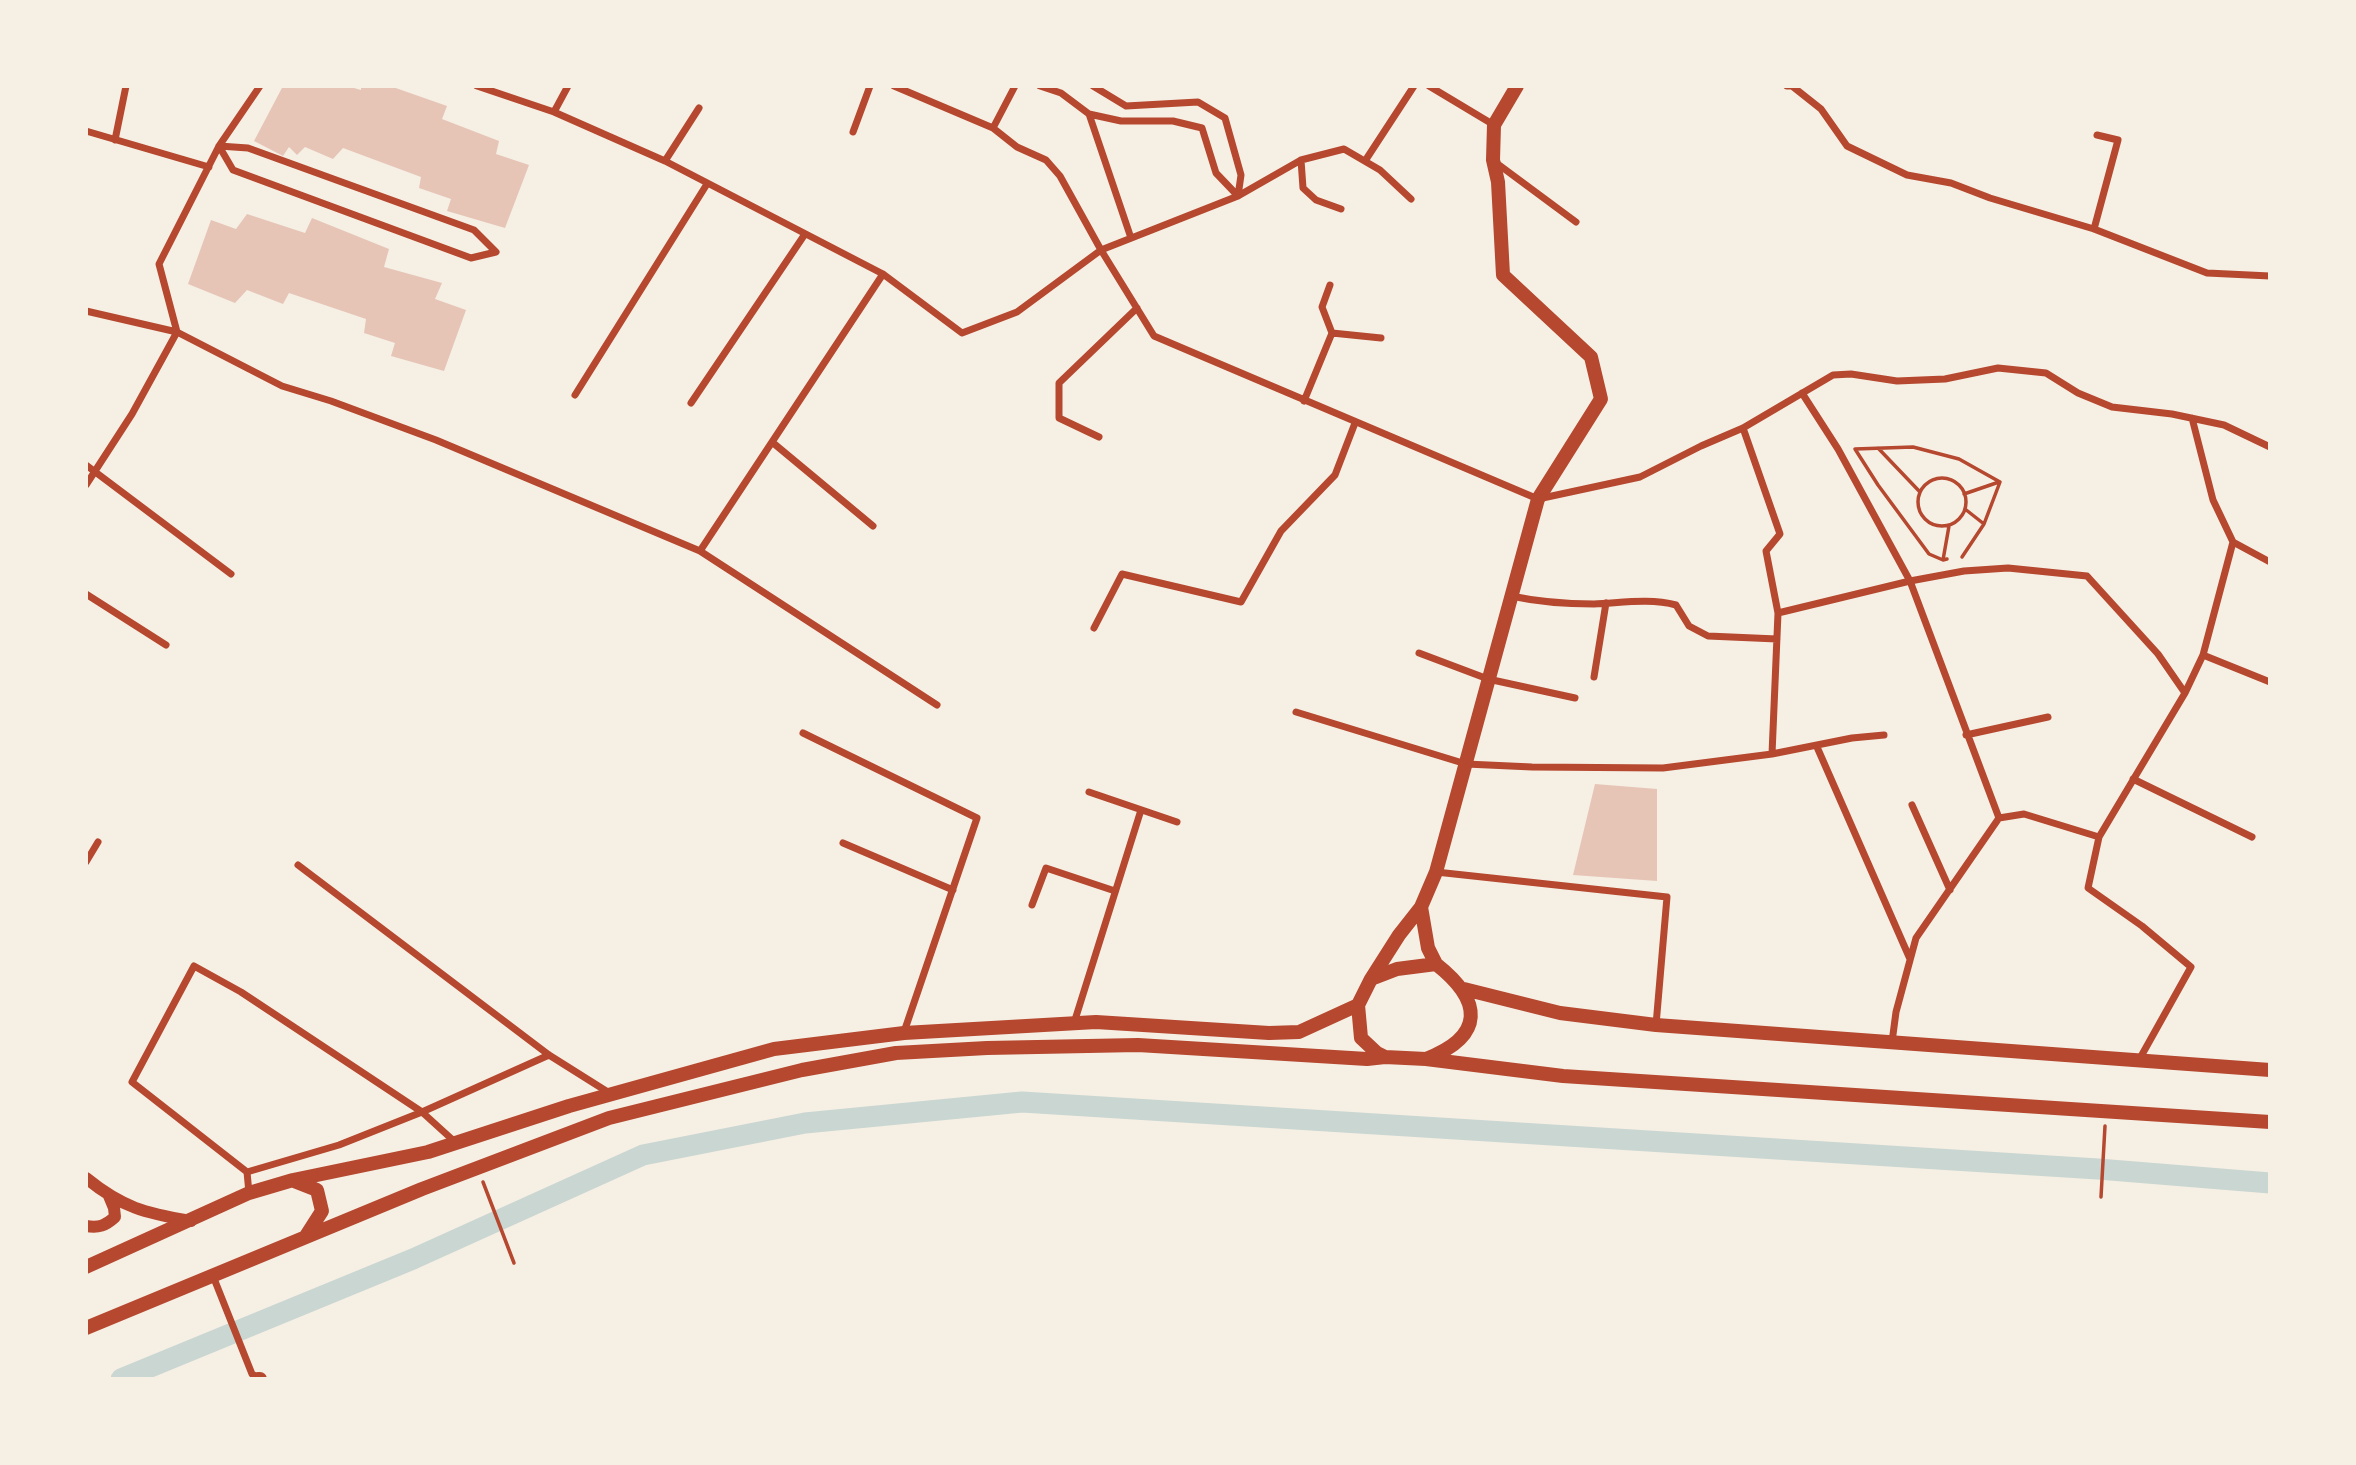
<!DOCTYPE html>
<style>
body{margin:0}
#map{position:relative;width:2356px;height:1465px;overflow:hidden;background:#f6efe4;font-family:"Nunito Sans",sans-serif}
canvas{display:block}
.frame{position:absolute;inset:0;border:88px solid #f6efe4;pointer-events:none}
</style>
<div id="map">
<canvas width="2356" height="1465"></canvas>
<div class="frame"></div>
</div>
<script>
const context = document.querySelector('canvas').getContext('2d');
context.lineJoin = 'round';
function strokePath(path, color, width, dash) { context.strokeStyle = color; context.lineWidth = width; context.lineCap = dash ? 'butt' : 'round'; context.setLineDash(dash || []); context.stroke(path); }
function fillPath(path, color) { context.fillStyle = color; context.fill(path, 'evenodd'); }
strokePath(new Path2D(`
 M 121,1379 L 413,1259 L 643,1155 L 805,1123 L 1022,1102 L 2098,1169 L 2270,1183`), '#c9d6d2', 21);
fillPath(new Path2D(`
 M 283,86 L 347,86 L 361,90 L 361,86 L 390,86 L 447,106 L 442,119 L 499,141 L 496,154 L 529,165 L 505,228 L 447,211 L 451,199 L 419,188 L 421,177 L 343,148 L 333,159 L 305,147 L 297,155 L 289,147 L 283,156 L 254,141 Z
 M 247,214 L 305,233 L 312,218 L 389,249 L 384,267 L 442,283 L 435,299 L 466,310 L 444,371 L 391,356 L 395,343 L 364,333 L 366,319 L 289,293 L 283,304 L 247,290 L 235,303 L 188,284 L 211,220 L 236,229 Z
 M 1595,784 L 1657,789 L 1657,881 L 1573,875 Z`), '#e6c5b7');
strokePath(new Path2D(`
 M 1878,448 L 1920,492
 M 1855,449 L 1878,485 L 1929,554 L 1943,560 L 1947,559
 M 1855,449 L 1913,447 L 1959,459 L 2000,482
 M1918 502a24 24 0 1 1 48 0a24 24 0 1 1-48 0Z
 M 1964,494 L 1999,482
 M 1965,509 L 1984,524
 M 1962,557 L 1984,524 L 2000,482
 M 1943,560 L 1949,526
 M 483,1182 L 514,1263
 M 2101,1197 L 2105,1126`), '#b5482f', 3.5);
strokePath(new Path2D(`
 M 477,86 L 554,112 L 665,161 L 883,274 L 962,333 L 1017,312 L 1101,250 L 1154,336 L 1538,499 L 1640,477 L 1701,446 L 1743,428 L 1833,375 L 1851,374 L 1897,381 L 1945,379 L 1998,368 L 2046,373 L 2078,393 L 2112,407 L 2172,414 L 2224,425 L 2270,447
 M 894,86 L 993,128 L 1015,86
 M 1040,86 L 1061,93 L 1089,114 L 1121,121 L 1173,121 L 1202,128 L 1216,173 L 1238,196
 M 1093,86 L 1126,106 L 1198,102 L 1225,118 L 1241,175 L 1238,196
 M 1429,86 L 1494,125
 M 1787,86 L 1792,86 L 1821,109 L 1847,146 L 1907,175 L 1951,183 L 1990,198 L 2094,229 L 2207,273 L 2270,276
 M 554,112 L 568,86
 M 1089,114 L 1131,238
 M 993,128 L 1017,147 L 1046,160 L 1060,176 L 1101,250 L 1238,196 L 1301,160 L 1344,149 L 1380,170 L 1411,199
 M 86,131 L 209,167
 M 853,132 L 870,86
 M 115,140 L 126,86
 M 219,146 L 248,148 L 474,230 L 496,252 L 471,258 L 233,170 Z
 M 1301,160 L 1303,188 L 1316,200 L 1341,209
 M 665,161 L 699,108
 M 1365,161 L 1414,86
 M 1495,162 L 1576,222
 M 2094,229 L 2118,140 L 2097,135
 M 1330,285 L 1322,307 L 1332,333 L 1381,338
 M 86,311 L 177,332 L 282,386 L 331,401 L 436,440 L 700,551 L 937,705
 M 1802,393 L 1838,449 L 1910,581 L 1964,571 L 2008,568 L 2087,576 L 2158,654 L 2185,693 L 2099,837 L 2088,888 L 2142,926 L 2191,967 L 2139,1060
 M 575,395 L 707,184
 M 1304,401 L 1332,333
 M 691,403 L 805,234
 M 2192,418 L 2213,500 L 2233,542 L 2270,562
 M 1743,428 L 1780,534 L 1766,551 L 1778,613 L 1772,754
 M 1099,437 L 1059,418 L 1059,383 L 1137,308
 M 772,442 L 873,526
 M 86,465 L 231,574
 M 86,485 L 132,414 L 177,332 L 159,264 L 219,146 L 260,86
 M 700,551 L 883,274
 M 86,594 L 166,645
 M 1511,596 C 1539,602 1565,604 1594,604 C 1621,603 1650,598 1676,605 L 1689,626 L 1708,636 L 1777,639
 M 1778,613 L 1910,581 L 1999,818
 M 1094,628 L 1122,574 L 1241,602 L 1281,531 L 1335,475 L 1355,423
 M 1419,653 L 1488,679 L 1575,698
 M 2203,655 L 2270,682
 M 1594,677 L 1606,603
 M 2185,693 L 2203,655 L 2233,542
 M 1296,712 L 1466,764 L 1532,767 L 1663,768 L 1772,754 L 1852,738 L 1884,735
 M 803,733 L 977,818 L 904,1032
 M 1966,735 L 2048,717
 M 1817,747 L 1910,959
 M 2133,779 L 2252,837
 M 1089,792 L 1177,822
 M 1912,805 L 1950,890
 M 843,843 L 953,890
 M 86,862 L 98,842
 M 298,865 L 549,1055 L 611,1094
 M 1436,872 L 1667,897 L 1656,1025
 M 1032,905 L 1046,868 L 1115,891
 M 1074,1023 L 1141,810
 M 1892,1042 L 1896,1012 L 1916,938 L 1999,818 L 2024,814 L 2099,837
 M 247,1172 L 339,1145 L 422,1112 L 549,1055
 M 249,1193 L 247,1172 L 132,1082 L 194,966 L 241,992 L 422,1112 L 455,1142
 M 213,1276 L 252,1374 L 260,1379`), '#b5482f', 7);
strokePath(new Path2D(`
 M 86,1178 C 123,1208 145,1213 191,1221
 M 86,1226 C 99,1228 105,1226 115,1217 L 114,1208 L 109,1196`), '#b5482f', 12);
strokePath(new Path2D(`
 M 1421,907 L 1428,948 L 1436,964
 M 1371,979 L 1399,935 L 1421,907 L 1436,872 L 1538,499 L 1601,399 L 1591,357 L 1503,275 L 1498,182 L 1493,160 L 1494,125 L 1517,86
 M 1464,989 L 1560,1013 L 1656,1025 L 2270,1070
 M 1426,1059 C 1485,1036 1483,1001 1436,964 L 1397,969 L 1371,979 L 1358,1005 L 1361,1038 L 1377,1053 L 1385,1057 L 1426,1059 L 1563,1076 L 2270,1122
 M 294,1181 L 317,1190 L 322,1211 L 306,1236
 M 86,1267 L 249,1193 L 293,1180 L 428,1152 L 569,1106 L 774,1049 L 904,1033 L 1096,1022 L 1269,1033 L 1299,1032 L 1358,1005
 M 86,1328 L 422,1189 L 609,1118 L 802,1070 L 896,1053 L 987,1048 L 1138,1045 L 1367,1059 L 1385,1057
 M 258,1379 L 260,1379`), '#b5482f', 14);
</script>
